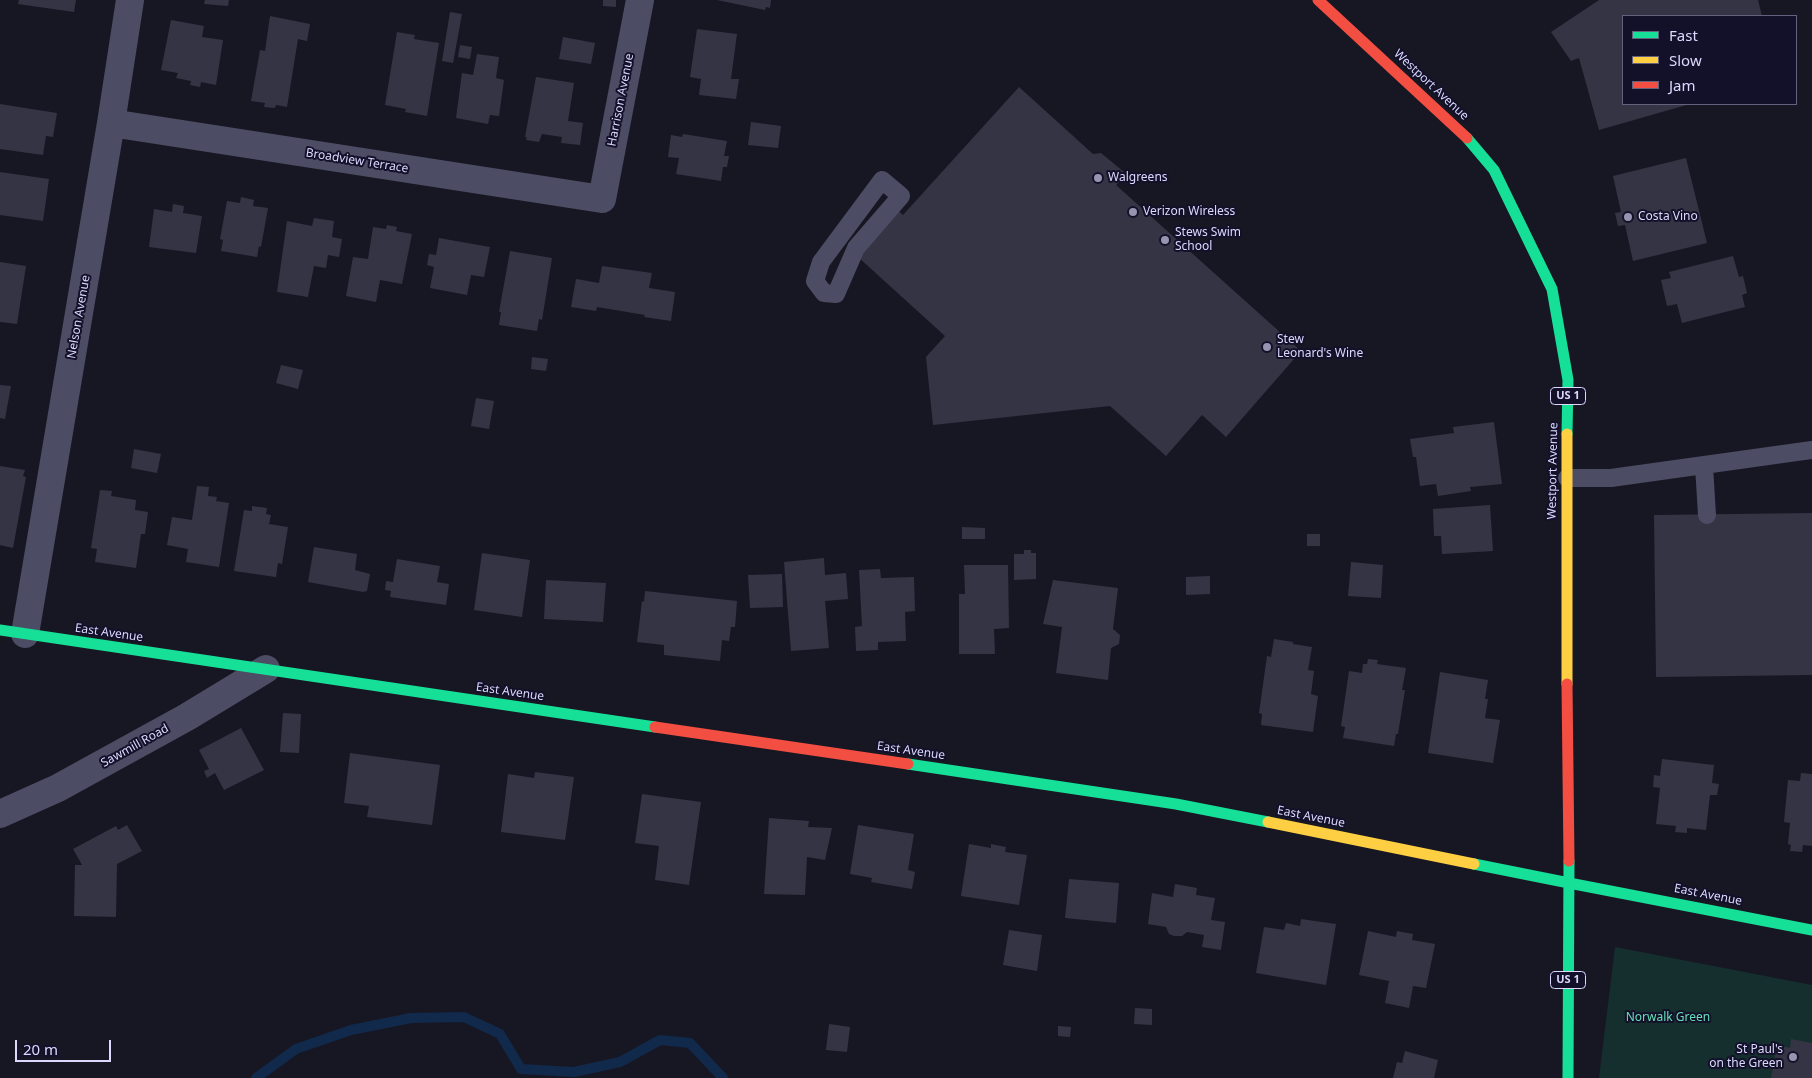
<!DOCTYPE html>
<style>
body{margin:0}
#map{position:relative;width:1812px;height:1078px;overflow:hidden;background:#171723;font-family:"Noto Sans",sans-serif}
canvas{display:block}
.legend{position:absolute;left:1622px;top:15px;width:175px;height:90px;box-sizing:border-box;background:#131129;border:1px solid #63617e;margin:0;padding:6px 9px;list-style:none;font-size:15px;color:#dbd9fe}
.legend li{display:flex;align-items:center;gap:10px;height:25px}
.legend b{width:25px;border:1px solid #63617e}
.scale{position:absolute;left:15px;top:1040px;width:96px;height:22px;box-sizing:border-box;border:2px solid #dbd9fe;border-top:0;padding-left:6px;font-size:15px;line-height:18px;white-space:nowrap;color:#dbd9fe;-webkit-text-stroke:4px #131129;paint-order:stroke}
</style>
<div id="map">
<canvas width="1812" height="1078"></canvas>
<ul class="legend">
<li><b style="height:6px;background:#16e098"></b>Fast</li>
<li><b style="height:6px;background:#ffcf43"></b>Slow</li>
<li><b style="height:6px;background:#f24e42"></b>Jam</li>
</ul>
<div class="scale">20 m</div>
</div>
<script>
const ctx = document.querySelector('canvas').getContext('2d');
ctx.lineJoin = 'round';
function fillPath(path, color) { ctx.fillStyle = color; ctx.fill(path, 'evenodd'); }
const poly = rows => new Path2D(rows.map(r => 'M' + r).join(''));
function trace(path, color, width, dash) { ctx.strokeStyle = color; ctx.lineWidth = width; ctx.lineCap = dash ? 'butt' : 'round'; ctx.setLineDash(dash || []); ctx.stroke(path); }
function drawText(font, color, halo, rows, align = 'center') {
  ctx.font = font + ' "Noto Sans",sans-serif'; ctx.lineWidth = 4; ctx.setLineDash([]); ctx.textBaseline = 'middle'; ctx.strokeStyle = halo; ctx.fillStyle = color; for (const [text, x, y, turn = 0] of rows) {
    ctx.save(); ctx.translate(x, y); ctx.rotate((+turn || 0) * Math.PI / 180); ctx.textAlign = isNaN(turn) ? turn : align; if (halo) ctx.strokeText(text, 0, 0); ctx.fillText(text, 0, 0); ctx.restore();
  }
}
fillPath(poly([
 [1615,947,1812,985,1812,1078,1599,1078]
]), '#142f2e');
trace(poly([
 [256,1078,296,1049,351,1030,411,1018,464,1017,500,1034,521,1069,574,1072,620,1062,660,1040,690,1043,723,1078]
]), '#11294a', 10);
fillPath(poly([
 [19,0,76,0,74,12,18,4],
 [205,0,229,0,228,6,204,4],
 [603,0,616,0,616,7,603,6],
 [717,0,771,0,770,8,766,7,765,10],
 [1599,0,1758,0,1762,16,1623,16,1623,104,1690,104,1599,130,1579,58,1571,61,1551,32],
 [450,12,462,14,453,63,442,61],
 [270,16,310,24,307,41,298,39,287,107,276,105,275,108,264,107,265,103,251,101,260,50,265,51],
 [171,20,204,26,202,37,223,40,216,85,201,82,200,87,190,85,191,81,176,78,178,73,161,70],
 [697,29,737,34,731,79,739,79,736,99,699,95,701,79,690,77],
 [397,32,415,35,414,39,439,43,427,116,405,112,406,109,385,105],
 [563,37,595,43,591,64,559,59],
 [460,45,472,47,470,59,458,57],
 [477,54,499,57,496,78,504,80,499,116,490,115,488,124,456,118,462,73,473,75],
 [536,77,574,83,568,121,583,123,580,145,561,143,562,137,542,134,539,142,526,140,527,137,525,137],
 [1019,87,1093,154,1101,153,1124,172,1123,178,1116,185,1301,351,1226,437,1202,415,1166,456,1110,406,933,425,926,357,945,336,858,257,886,200,903,215],
 [0,104,57,113,53,137,46,136,43,155,0,149],
 [751,122,781,126,778,148,748,145],
 [683,134,727,141,724,156,729,156,727,167,723,167,721,181,676,174,679,158,668,157,671,135,682,137],
 [1686,158,1707,243,1633,261,1625,225,1618,226,1615,213,1621,212,1613,176],
 [0,172,49,179,43,221,0,215],
 [241,197,254,200,253,206,268,208,261,247,259,246,257,257,221,251,223,240,220,239,227,201,240,203],
 [173,204,184,206,183,213,202,216,196,253,149,247,154,209,172,212],
 [314,218,334,221,332,237,342,239,339,257,328,255,326,268,314,266,308,297,277,292,287,221,312,226],
 [387,225,397,227,396,231,412,234,402,284,380,280,376,302,346,296,353,257,368,259,373,227,386,229],
 [439,238,490,247,484,277,471,275,467,295,430,288,434,267,427,265,429,254,436,255],
 [510,251,552,258,542,320,539,319,537,331,499,325,501,312,499,312],
 [1733,256,1739,277,1743,276,1747,293,1742,295,1745,307,1682,323,1677,304,1667,306,1661,280,1671,278,1669,272],
 [0,262,26,266,17,324,0,322],
 [602,266,652,273,649,288,675,292,671,321,644,317,645,315,597,307,596,311,571,307,576,279,599,283],
 [532,357,548,359,546,371,531,369],
 [281,365,303,370,298,389,276,383],
 [0,385,11,386,5,419,0,418],
 [476,398,494,401,489,429,471,426],
 [1494,422,1502,484,1470,487,1471,491,1438,496,1436,484,1420,486,1416,457,1413,457,1410,439,1454,433,1453,427],
 [134,449,161,454,157,473,131,468],
 [0,466,25,470,23,476,26,477,13,548,0,545],
 [197,486,209,487,208,496,217,497,216,501,229,503,219,567,186,562,188,549,167,545,172,517,192,520],
 [100,490,112,491,111,496,136,500,135,510,148,512,145,534,141,534,136,568,95,562,97,549,91,548],
 [1490,505,1493,551,1442,554,1441,536,1434,536,1433,509],
 [252,506,267,508,266,514,271,515,269,524,288,527,282,564,278,563,276,577,234,571,244,510,252,511],
 [1812,513,1812,675,1656,677,1654,515],
 [962,527,985,528,985,539,962,539],
 [1307,534,1320,534,1320,546,1307,546],
 [314,547,357,554,355,570,370,574,367,591,363,592,308,582],
 [1024,550,1031,550,1031,553,1036,553,1036,579,1014,580,1014,554,1024,554],
 [482,553,530,560,522,617,474,610],
 [824,558,825,575,846,573,848,599,825,601,829,648,791,651,784,562],
 [397,559,440,566,437,582,449,584,446,605,390,597,391,591,385,590,386,581,393,582],
 [1351,562,1383,565,1381,598,1348,596],
 [964,565,1008,565,1009,628,994,629,995,654,959,654,959,594,965,594],
 [880,569,881,578,914,577,915,611,905,612,906,641,878,642,878,650,856,651,855,627,862,626,859,570],
 [782,574,783,607,750,608,748,575],
 [1210,576,1210,594,1186,595,1186,577],
 [546,580,606,583,603,622,544,619],
 [1053,580,1118,588,1113,629,1120,635,1119,644,1111,648,1108,680,1056,673,1062,627,1043,624],
 [645,591,737,601,735,627,731,627,729,641,722,640,720,661,664,655,664,645,637,642,642,601,644,602],
 [1274,639,1293,642,1293,644,1312,647,1308,670,1314,671,1311,694,1318,696,1313,732,1261,725,1262,714,1259,713,1267,656,1271,657],
 [1368,659,1378,660,1377,664,1406,668,1402,690,1405,690,1398,734,1396,734,1394,746,1343,738,1345,727,1341,726,1349,671,1362,673,1363,664,1367,664],
 [1440,672,1488,680,1485,699,1488,699,1485,718,1500,720,1493,763,1428,753],
 [283,713,301,714,299,753,280,752],
 [241,728,264,770,224,790,215,773,207,778,204,771,209,769,199,750],
 [350,753,440,765,432,825,367,817,369,806,344,803],
 [1662,759,1714,765,1712,783,1719,784,1717,795,1710,795,1706,830,1687,828,1687,833,1675,832,1676,826,1656,824,1660,788,1653,787,1654,775,1660,776],
 [535,772,574,777,565,840,501,832,508,774,534,778],
 [1801,773,1812,774,1812,846,1803,845,1802,852,1790,851,1791,845,1788,844,1790,823,1784,822,1788,780,1800,781],
 [642,794,701,802,689,885,655,880,659,846,635,843],
 [769,818,809,821,808,827,832,828,825,860,807,857,805,895,764,894],
 [127,825,142,851,117,864,116,917,74,916,75,865,82,865,73,849,116,826,118,830],
 [858,825,914,834,908,870,915,872,912,889,871,882,872,878,850,874],
 [969,844,991,848,991,844,1006,847,1005,852,1027,855,1019,905,961,896],
 [1069,879,1119,883,1116,923,1065,918],
 [1175,884,1197,888,1196,895,1215,898,1211,920,1225,922,1221,950,1202,947,1204,935,1187,932,1182,936,1174,936,1169,934,1166,927,1148,924,1152,893,1173,897],
 [1301,919,1336,924,1326,985,1256,973,1264,927,1284,930,1286,923,1300,926],
 [1009,930,1042,935,1037,971,1003,965],
 [1368,931,1396,937,1397,931,1413,934,1412,940,1435,944,1426,988,1413,986,1409,1008,1385,1003,1389,981,1359,975],
 [1135,1008,1152,1009,1152,1025,1134,1024],
 [829,1024,850,1027,847,1052,826,1050],
 [1058,1026,1071,1027,1070,1037,1058,1036],
 [1791,1039,1812,1043,1812,1078,1771,1078,1777,1045,1790,1048],
 [1405,1051,1438,1060,1434,1078,1393,1078,1397,1062,1402,1063]
]), '#353445');
trace(poly([
 [882,180,901,196,856,248,836,294,824,293,815,281,821,262,882,180],
 [1704,466,1707,515],
 [1567,478,1611,478,1812,450]
]), '#4c4c64', 18);
trace(poly([
 [111,123,602,199,640,0],
 [25,634,111,123,130,0],
 [0,814,58,788,187,717,266,669]
]), '#4c4c64', 28);
trace(poly([
 [1467,138,1494,170,1552,289,1568,380,1567,434],
 [0,630,655,727],
 [908,764,1176,804,1268,822],
 [1474,864,1569,883],
 [1569,883,1812,930],
 [1568,1078,1569,861]
]), '#16e098', 11);
trace(poly([
 [1567,684,1567,434],
 [1268,822,1474,864]
]), '#ffcf43', 11);
trace(poly([
 [1318,0,1467,138],
 [1567,684,1569,861],
 [655,727,908,764]
]), '#f24e42', 11);
for (const [x, y, r, color] of [
 [1098,178,5,"#9695b1"],
 [1133,212,5,"#9695b1"],
 [1628,217,5,"#9695b1"],
 [1165,240,5,"#9695b1"],
 [1267,347,5,"#9695b1"],
 [1793,1057,5,"#9695b1"]
]) { const dot = new Path2D(); dot.arc(x, y, r, 0, 2 * Math.PI); ctx.fillStyle = color; ctx.fill(dot); trace(dot, '#131129', 2); }
for (const [x, y, w] of [
 [1568,396,35],
 [1568,980,35]
]) { const box = new Path2D(); box.roundRect(x - w / 2, y - 8.5, w, 17, 4); ctx.fillStyle = '#131129'; ctx.fill(box); trace(box, '#dbd9fe', 1); }
drawText('bold 11px', '#dbd9fe', null, [
 ["US 1",1568,396],
 ["US 1",1568,980]
]);
drawText('12px', '#dbd9fe', '#131129', [
 ["Westport Avenue",1431,85,43],
 ["Harrison Avenue",621,100,-79],
 ["Broadview Terrace",357,161,9],
 ["Nelson Avenue",79,317,-80],
 ["Westport Avenue",1553,471,-89],
 ["East Avenue",109,633,8],
 ["East Avenue",510,692,8],
 ["Sawmill Road",135,746,-29],
 ["East Avenue",911,751,8],
 ["East Avenue",1311,817,11],
 ["East Avenue",1708,895,11]
]);
drawText('12px', '#dbd9fe', '#131129', [
 ["Walgreens",1108,178],
 ["Verizon Wireless",1143,212],
 ["Costa Vino",1638,217],
 ["Stews Swim",1175,233],
 ["School",1175,247],
 ["Stew",1277,340],
 ["Leonard's Wine",1277,354],
 ["St Paul's",1783,1050,"right"],
 ["on the Green",1783,1064,"right"]
], 'left');
drawText('12px', '#65dfb9', '#131129', [
 ["Norwalk Green",1668,1018]
]);
</script>
